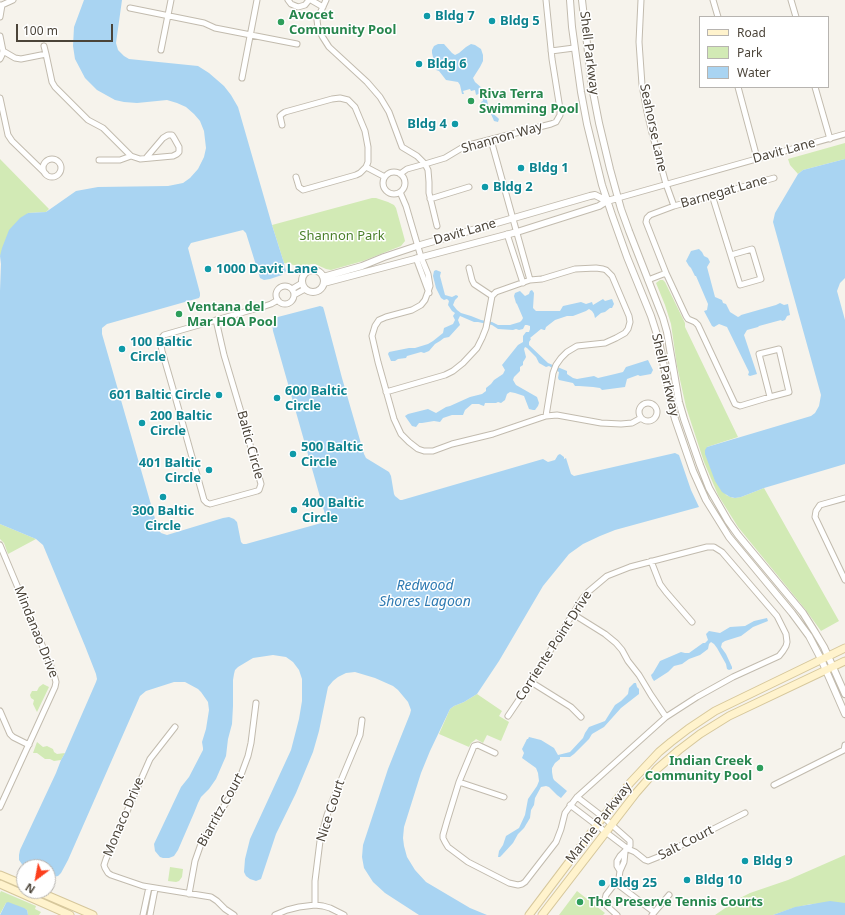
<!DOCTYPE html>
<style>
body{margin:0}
#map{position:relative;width:845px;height:915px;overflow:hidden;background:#f6f3ec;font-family:"Noto Sans",sans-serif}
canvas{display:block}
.legend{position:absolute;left:699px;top:16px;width:130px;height:72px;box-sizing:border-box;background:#fff;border:1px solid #b7b4b0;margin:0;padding:5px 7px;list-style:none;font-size:12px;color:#4b4439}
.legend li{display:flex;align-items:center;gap:8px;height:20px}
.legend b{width:20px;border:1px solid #b7b4b0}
.north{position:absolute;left:16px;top:859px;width:40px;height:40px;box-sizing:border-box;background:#fff;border:1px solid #b7b4b0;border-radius:50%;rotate:212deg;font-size:11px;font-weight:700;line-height:16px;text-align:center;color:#4b4439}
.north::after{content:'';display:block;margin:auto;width:14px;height:18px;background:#fc3f1d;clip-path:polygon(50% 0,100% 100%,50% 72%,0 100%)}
.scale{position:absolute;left:16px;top:24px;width:97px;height:18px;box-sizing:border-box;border:2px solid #4b4439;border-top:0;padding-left:5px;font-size:12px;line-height:14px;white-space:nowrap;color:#4b4439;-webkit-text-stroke:3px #fff;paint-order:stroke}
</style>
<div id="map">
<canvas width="845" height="915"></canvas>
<ul class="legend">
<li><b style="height:5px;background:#fff3cd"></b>Road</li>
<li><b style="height:11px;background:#d2eab5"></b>Park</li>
<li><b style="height:11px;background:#a9d4f2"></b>Water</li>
</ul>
<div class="north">N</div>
<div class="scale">100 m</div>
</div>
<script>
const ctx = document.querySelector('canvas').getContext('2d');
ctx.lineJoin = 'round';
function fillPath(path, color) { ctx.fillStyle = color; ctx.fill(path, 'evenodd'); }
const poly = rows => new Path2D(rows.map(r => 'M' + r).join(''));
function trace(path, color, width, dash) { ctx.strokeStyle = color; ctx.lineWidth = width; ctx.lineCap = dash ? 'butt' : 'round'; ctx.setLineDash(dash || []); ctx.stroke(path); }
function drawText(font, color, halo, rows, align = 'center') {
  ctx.font = font + ' "Noto Sans",sans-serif'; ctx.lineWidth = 3; ctx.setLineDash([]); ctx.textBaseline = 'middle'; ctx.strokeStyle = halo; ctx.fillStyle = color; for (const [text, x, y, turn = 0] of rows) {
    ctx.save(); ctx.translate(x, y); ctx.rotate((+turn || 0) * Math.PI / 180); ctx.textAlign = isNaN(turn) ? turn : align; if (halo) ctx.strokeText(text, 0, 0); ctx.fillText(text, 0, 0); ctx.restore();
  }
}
fillPath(poly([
 [845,143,845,159,803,170,798,174,790,165,788,159],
 [0,159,49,209,46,212,28,213,0,256],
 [372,198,376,198,388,202,394,205,396,208,404,237,405,241,401,246,363,261,331,270,326,269,315,264,311,264,304,267,284,263,272,225],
 [660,280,663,280,665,282,685,323,685,327,738,437,707,447,726,495,733,498,741,497,764,488,839,621,821,631,805,609,738,527,718,495,704,462,686,407,677,366,671,324,665,305,656,283],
 [0,524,36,539,8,554,4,543,0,539],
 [43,684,49,687,37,712,33,704,34,700,31,698,30,695,32,691,37,691,39,687],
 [477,694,502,711,499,716,509,722,501,741,487,735,483,743,476,739,475,740,471,743,469,747,439,734,450,709,454,706,464,702],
 [37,742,43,747,47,746,53,749,54,752,57,754,65,753,61,760,54,761,50,759,45,759,37,753,33,753],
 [845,855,845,903,811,904,793,908,773,915,715,915,740,898,750,893,788,880],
 [170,867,183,869,182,877,179,881,176,882,168,881],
 [1,891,36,906,35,909,41,912,39,915,28,915,27,910,6,903,0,914,0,893],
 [577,891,605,913,603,915,559,915]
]), '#d2eab5');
fillPath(poly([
 [84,0,122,0,116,43,118,50,124,56,129,59,198,66,209,73,224,86,231,95,238,107,272,225,284,263,286,271,282,275,270,279,264,280,260,278,246,233,243,230,191,243,188,248,200,293,200,296,199,298,107,324,102,328,102,334,158,529,161,533,167,535,223,518,229,517,234,519,237,522,241,542,243,544,246,544,325,522,326,518,273,331,272,322,274,318,320,306,323,307,324,310,342,378,364,454,366,458,389,472,391,476,394,494,395,496,400,500,402,500,543,459,548,462,555,460,558,455,560,454,564,457,564,459,566,458,571,474,574,476,675,453,679,455,691,490,699,507,615,530,600,536,583,544,569,554,543,586,499,661,477,694,464,702,454,706,450,709,430,751,421,773,404,827,403,838,404,846,407,857,415,870,426,882,470,908,487,915,419,915,385,893,373,882,364,868,362,857,363,845,388,769,410,714,411,710,408,702,398,690,393,686,375,678,355,672,346,673,338,677,333,681,328,687,319,731,313,752,296,793,276,834,261,879,256,881,250,879,246,876,244,872,245,859,250,839,291,750,299,719,302,701,302,679,299,670,293,662,286,657,273,655,253,658,238,667,235,670,234,674,233,680,233,706,232,724,228,739,226,756,216,779,209,789,201,797,198,803,194,813,178,850,174,856,169,858,163,858,160,857,155,851,154,844,181,787,189,777,203,750,203,748,202,742,206,729,209,710,208,702,201,692,198,689,185,682,174,682,146,691,140,696,68,860,61,873,58,876,48,878,48,867,24,867,19,860,19,855,20,850,56,773,61,760,65,753,96,682,97,679,96,674,85,646,43,545,36,539,0,524,0,291,1,264,0,256,2,248,9,230,20,218,28,213,46,212,76,191,98,187,168,186,183,183,190,178,198,169,204,157,206,148,204,131,200,121,194,114,186,107,177,103,167,100,137,103,124,102,115,100,97,90,85,78,75,59,73,46,74,27],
 [438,44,444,44,452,53,455,55,459,53,466,47,471,44,475,45,481,49,483,55,483,61,480,67,473,78,475,82,483,89,486,95,489,110,498,118,499,119,498,122,494,121,491,114,488,112,484,112,481,102,483,101,481,93,476,95,475,90,471,91,470,89,463,91,464,94,462,94,460,85,458,82,446,80,439,71,436,70,432,53,432,50,434,46],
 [845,159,845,278,840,283,837,291,845,320,845,464,764,488,741,497,735,498,730,497,722,492,715,481,705,454,705,450,707,447,811,416,815,413,819,406,821,395,773,222,775,213,798,174,803,170],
 [699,249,702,252,704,256,708,258,710,262,707,267,715,297,722,300,723,303,726,304,730,312,738,317,740,316,741,315,776,305,780,303,784,305,788,304,790,315,787,316,785,320,782,321,781,320,759,326,758,327,747,330,744,335,757,374,750,376,748,375,749,372,727,327,719,324,714,327,712,326,704,311,707,310,708,304,696,276,695,276,691,268,689,266,686,261,691,251],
 [436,270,441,272,440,276,445,295,452,297,456,295,458,296,458,297,455,300,453,305,457,310,461,313,471,316,481,320,492,322,498,325,510,325,520,322,522,320,523,318,517,304,516,303,514,296,515,293,520,291,525,296,529,294,530,291,532,290,534,293,533,308,536,311,560,311,563,306,581,302,586,304,592,302,593,305,603,299,605,301,612,299,614,304,612,308,610,308,605,312,601,313,595,318,594,314,592,311,589,309,586,311,573,316,567,316,555,320,546,327,545,330,544,330,541,329,530,338,531,339,529,342,529,345,548,363,567,371,567,374,573,378,577,379,594,376,598,378,615,374,623,372,626,367,648,360,653,370,651,374,640,376,638,375,627,379,625,387,602,390,600,388,593,387,579,386,575,386,573,383,559,380,558,378,559,372,557,371,549,366,546,367,539,363,536,357,527,348,525,347,524,349,526,357,525,359,523,362,523,365,520,367,520,371,514,377,513,380,516,385,537,397,539,403,538,406,535,410,533,410,529,409,524,396,515,393,510,392,507,394,505,400,501,403,498,402,496,403,485,403,484,406,481,405,479,404,472,404,465,410,463,415,452,415,443,418,440,422,434,421,422,423,419,423,416,427,412,426,405,416,408,414,428,409,436,413,446,407,450,406,470,397,482,394,486,391,486,388,491,384,494,380,503,374,505,370,502,365,518,345,523,342,523,336,526,332,529,332,530,329,530,326,527,325,525,325,523,329,519,330,516,329,513,330,498,329,492,325,478,322,474,322,460,316,458,320,460,325,459,326,449,337,444,338,440,341,435,344,429,351,424,353,421,352,407,356,406,358,398,359,395,361,391,361,388,354,389,352,409,348,415,348,428,344,433,341,443,333,444,328,453,324,455,320,453,316,455,313,452,311,448,305,449,301,447,299,444,300,441,298,436,288,433,276,434,271],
 [767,618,768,621,753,627,741,636,725,641,722,643,721,647,726,654,732,667,732,669,729,670,727,669,726,664,717,648,714,644,711,642,709,644,708,649,700,655,689,659,682,664,674,666,668,672,654,681,652,678,651,675,653,673,660,661,681,652,685,653,689,653,703,643,705,643,708,640,706,634,709,631,720,633,730,627,745,626,754,621],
 [634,683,636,683,637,687,639,689,639,694,621,708,604,727,592,734,589,739,574,754,570,757,560,757,560,759,555,763,552,768,552,772,553,778,554,780,567,791,561,798,557,795,549,787,546,786,541,787,535,798,534,805,531,810,530,818,524,828,518,834,513,843,502,855,500,857,498,857,499,851,503,845,506,836,519,828,525,815,528,799,537,786,539,781,538,773,536,768,522,758,524,753,522,749,527,739,528,739,529,737,541,740,554,748,558,755,570,752,583,738,585,733,589,727,605,721,615,705,621,701,628,694,629,688],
 [830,901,845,903,845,915,773,915,795,907],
 [8,902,24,908,27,910,28,915,0,915,6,903]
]), '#a9d4f2');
const minor = poly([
 [288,0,291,4,298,7,305,5,309,0],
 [311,0,323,7],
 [326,0,317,20,318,28,322,36,329,47,367,82,380,97,389,112,402,147,417,156,425,164,428,170,429,182,429,193,437,226],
 [641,0,639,42,642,85,647,112,652,133,666,184,674,206],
 [713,0,718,17],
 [791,0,796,17],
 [0,5,2,5,13,0],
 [130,8,204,23,215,28,297,44],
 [0,17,2,5],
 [0,36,3,51,15,58,21,59,46,54,52,82,55,87,88,120,103,128,131,156],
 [44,46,46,54],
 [161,50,171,0],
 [551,51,574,48],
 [0,59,2,55,3,51],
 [242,78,257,0],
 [738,87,757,158],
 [815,87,830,139],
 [0,98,8,135,12,141,46,174],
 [282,125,280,116,282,114,285,112,332,99,340,98,348,100,355,107,365,131,368,147,368,162,366,167,360,173,356,175,303,190,299,187,296,177],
 [491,140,530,280],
 '43 168a9 9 0 1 1 18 0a9 9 0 1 1-18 0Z',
 [99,160,120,160,131,156,140,159,173,156,177,154,179,152,179,147,174,138,172,135,168,135,163,138,146,158],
 [366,167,385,177],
 '383 183a11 11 0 1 1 22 0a11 11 0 1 1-22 0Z',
 [400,174,407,169,425,164,445,158,465,146,551,124,556,122,560,115,560,109,552,59,546,0],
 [400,192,406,206,421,257,428,274,430,286,425,300,421,305,412,310,386,317,379,320,375,326,372,336,378,362,394,419,401,434,409,442,418,449,424,451,433,451,452,444,493,434,546,416,557,415,601,423,621,424,632,423,641,418],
 [712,195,740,285,761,279,752,249,731,255],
 [618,198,845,134],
 [430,199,469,187],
 [507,234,523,283],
 [416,258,429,293],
 [469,268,472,280,474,284,492,296],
 [648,280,666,273],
 '276 295a9 9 0 1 1 18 0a9 9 0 1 1-18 0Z',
 [292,289,302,283],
 [294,295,305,289],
 [216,320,224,355,241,412,261,484,259,490,257,491,210,504,207,503,204,500,173,389,162,351,160,340,164,335,265,306,271,304,278,300],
 [779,349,789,392,770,397,759,354,779,349],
 [386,392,445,375,453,371,463,363,477,348,482,338,486,328,492,296,496,292,530,280,542,279,575,269,596,268,603,269,606,270,612,276,629,316,630,322,628,329,625,333,616,338,605,343,577,346,567,352,561,358,556,365,553,373,546,416],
 [770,397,740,406,735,404,698,325,695,322,688,319,686,316,666,273,646,222,647,218,650,215,674,206,774,178],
 '639 412a9 9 0 1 1 18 0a9 9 0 1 1-18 0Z',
 [845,498,820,505,816,511,815,517,845,580],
 [0,545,53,671,56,682,55,687,34,733,0,807],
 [651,561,660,584,666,592,692,622],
 [573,614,605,634,616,643,622,650,628,661,639,675,651,695,666,717],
 [531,682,571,707,581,717],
 [0,711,10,734,13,737,29,745],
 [175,727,150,759,106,859,104,865,105,868,108,873,111,875,143,886,211,897,217,901,225,909,234,915],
 [495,753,478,745,474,746,459,782,447,821,443,835,443,838,445,842,448,847,468,862,509,883,518,885,522,884,525,882,556,842,561,829,565,813,577,797,666,717,697,697,733,677,779,656,783,651,786,646,787,642,786,634,777,616,722,552,714,547,707,547,630,567,607,576,588,592,582,599,531,682,508,716],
 [459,782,504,797],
 [774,785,844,750,845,745],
 [577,797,603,817,630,841,630,846,620,856,617,861,617,866,620,871],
 [570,805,628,849,635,852,645,860,648,861,658,857,745,813],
 [616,883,654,912],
 [189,894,195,861,202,841,229,798,241,775,248,756,251,743,256,703],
 [315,905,315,881,320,841,327,815,332,802,360,735,362,720],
 [143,915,149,887],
 [150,915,155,889],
 [275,915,287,910,299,907,315,905,323,906,330,908,344,915],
 [617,915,607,906,605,899,606,895,619,878,620,871,624,862,625,852],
 [652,915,669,895]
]);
const tertiary = poly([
 [570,0,572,27,581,92,587,124,602,185,612,215,627,257,651,316,659,341,671,403,675,419,693,471,706,500,729,537,792,613,809,636,821,659,845,714],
 [582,0,592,87,599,123,610,169,621,209,629,231,663,318,667,332,679,402,684,419,700,465,709,488,728,521,738,535,803,613,815,632,824,647,845,694],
 '302 281a11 11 0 1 1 22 0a11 11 0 1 1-22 0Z',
 [323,277,362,266,384,257,417,246,590,196,595,195,607,201],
 [324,283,517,232,599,206,607,201,618,198]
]);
const secondary = poly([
 [0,875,24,885],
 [0,884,70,915],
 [37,891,93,915],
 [529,915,603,817,630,783,659,752,671,742,688,729,715,711,845,648],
 [542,915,636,793,657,769,679,750,700,734,729,716,845,661]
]);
trace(minor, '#c2bbae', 7);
trace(tertiary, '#c2bbae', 8);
trace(secondary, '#d6c79b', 9);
trace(minor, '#fff', 5);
trace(tertiary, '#fff', 6);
trace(secondary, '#fff3cd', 7);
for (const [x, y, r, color] of [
 [427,16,4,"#0f9aa8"],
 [492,21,4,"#0f9aa8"],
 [281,22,4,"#2e9e5b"],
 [419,64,4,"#0f9aa8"],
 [471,101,4,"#2e9e5b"],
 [455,124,4,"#0f9aa8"],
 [521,168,4,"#0f9aa8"],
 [485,187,4,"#0f9aa8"],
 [208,269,4,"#0f9aa8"],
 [179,314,4,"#2e9e5b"],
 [122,349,4,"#0f9aa8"],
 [219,395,4,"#0f9aa8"],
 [277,398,4,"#0f9aa8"],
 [142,423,4,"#0f9aa8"],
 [293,454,4,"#0f9aa8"],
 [209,470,4,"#0f9aa8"],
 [163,497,4,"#0f9aa8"],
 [294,510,4,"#0f9aa8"],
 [760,768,4,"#2e9e5b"],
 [745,861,4,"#0f9aa8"],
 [687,880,4,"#0f9aa8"],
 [602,883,4,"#0f9aa8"],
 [580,902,4,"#2e9e5b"]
]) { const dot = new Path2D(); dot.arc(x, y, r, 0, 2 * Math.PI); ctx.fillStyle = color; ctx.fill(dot); trace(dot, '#fff', 1.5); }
drawText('bold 13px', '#27864d', '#fff', [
 ["Avocet",289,15],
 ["Community Pool",289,30],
 ["Riva Terra",479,94],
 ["Swimming Pool",479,109],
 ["Ventana del",187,307],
 ["Mar HOA Pool",187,322],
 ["Indian Creek",752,761,"right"],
 ["Community Pool",752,776,"right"],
 ["The Preserve Tennis Courts",588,902]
], 'left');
drawText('bold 13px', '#0d838f', '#fff', [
 ["Bldg 7",435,16],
 ["Bldg 5",500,21],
 ["Bldg 6",427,64],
 ["Bldg 4",447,124,"right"],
 ["Bldg 1",529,168],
 ["Bldg 2",493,187],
 ["1000 Davit Lane",216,269],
 ["100 Baltic",130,342],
 ["Circle",130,357],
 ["600 Baltic",285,391],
 ["Circle",285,406],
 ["601 Baltic Circle",211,395,"right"],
 ["200 Baltic",150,416],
 ["Circle",150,431],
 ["500 Baltic",301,447],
 ["Circle",301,462],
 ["401 Baltic",201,463,"right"],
 ["Circle",201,478,"right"],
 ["400 Baltic",302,503],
 ["Circle",302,518],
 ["300 Baltic",163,511,"center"],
 ["Circle",163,526,"center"],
 ["Bldg 9",753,861],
 ["Bldg 10",695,880],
 ["Bldg 25",610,883]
], 'left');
drawText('13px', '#4b4439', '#fff', [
 ["Shell Parkway",589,53,83],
 ["Seahorse Lane",653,128,78],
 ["Shannon Way",502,138,-16],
 ["Davit Lane",784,151,-15],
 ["Barnegat Lane",724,192,-16],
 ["Davit Lane",465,232,-16],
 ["Shell Parkway",665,375,77],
 ["Baltic Circle",250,445,75],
 ["Mindanao Drive",36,632,68],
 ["Corriente Point Drive",554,646,-57],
 ["Biarritz Court",221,810,-61],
 ["Nice Court",331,811,-72],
 ["Monaco Drive",124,817,-67],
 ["Marine Parkway",599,823,-52],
 ["Salt Court",686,843,-27]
]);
drawText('13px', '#4a7f2a', '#fff', [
 ["Shannon Park",342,236]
]);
drawText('italic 14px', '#2e7ab2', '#fff', [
 ["Redwood",425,586],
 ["Shores Lagoon",425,602]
]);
</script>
